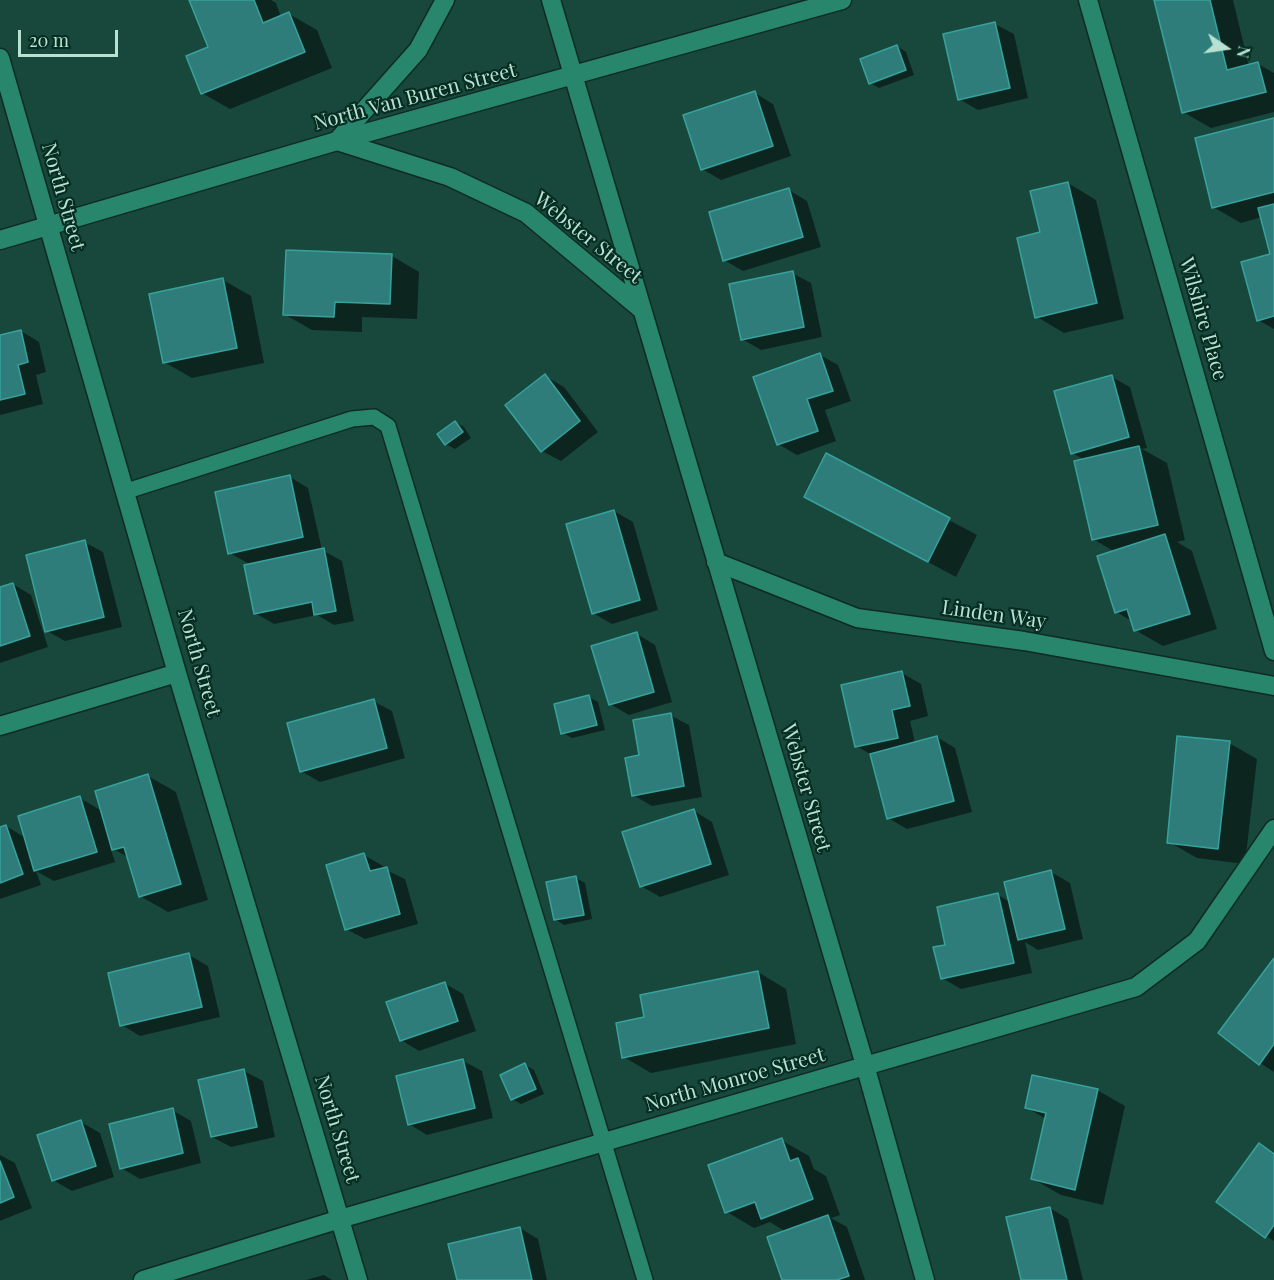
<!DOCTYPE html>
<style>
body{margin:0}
#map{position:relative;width:1274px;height:1280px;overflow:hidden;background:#18483b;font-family:"Playfair Display",serif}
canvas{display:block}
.north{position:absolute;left:1196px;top:18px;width:60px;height:60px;-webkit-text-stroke:4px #052d22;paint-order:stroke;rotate:103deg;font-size:16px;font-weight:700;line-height:24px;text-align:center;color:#b8e1d2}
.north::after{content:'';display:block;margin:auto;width:21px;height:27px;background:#b8e1d2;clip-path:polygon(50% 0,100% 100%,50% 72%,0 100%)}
.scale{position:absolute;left:18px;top:30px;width:100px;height:27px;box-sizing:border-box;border:3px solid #b8e1d2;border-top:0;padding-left:8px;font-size:18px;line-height:21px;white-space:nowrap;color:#b8e1d2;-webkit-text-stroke:4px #052d22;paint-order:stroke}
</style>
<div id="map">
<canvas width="1274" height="1280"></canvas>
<div class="north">N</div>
<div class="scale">20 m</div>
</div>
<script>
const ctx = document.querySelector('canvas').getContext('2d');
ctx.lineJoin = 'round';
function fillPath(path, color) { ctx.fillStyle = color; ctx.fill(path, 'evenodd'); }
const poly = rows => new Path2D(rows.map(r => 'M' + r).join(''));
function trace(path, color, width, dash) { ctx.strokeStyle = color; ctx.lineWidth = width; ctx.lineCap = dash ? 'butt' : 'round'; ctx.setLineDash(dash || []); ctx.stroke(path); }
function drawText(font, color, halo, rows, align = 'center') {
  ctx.font = font + ' "Playfair Display",serif'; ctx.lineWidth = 4.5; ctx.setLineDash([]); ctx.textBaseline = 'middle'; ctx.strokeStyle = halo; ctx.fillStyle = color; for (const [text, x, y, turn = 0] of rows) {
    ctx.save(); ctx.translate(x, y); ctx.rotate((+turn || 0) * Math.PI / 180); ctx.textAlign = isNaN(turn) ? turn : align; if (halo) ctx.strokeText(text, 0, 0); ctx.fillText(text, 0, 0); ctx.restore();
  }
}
fillPath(poly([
 [190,0,271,0,276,3,281,17,289,14,317,30,332,68,230,109,202,93,210,47],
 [1156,0,1233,0,1249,66,1258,64,1274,73,1274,112,1211,128,1183,112],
 [995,24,1014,34,1028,98,978,110,959,99],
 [897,46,906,52,914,75,879,88,870,83],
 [755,93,773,104,791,156,721,180,702,169],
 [1274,120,1274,329,1258,320,1272,255,1262,217,1241,223,1213,207],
 [1068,183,1096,200,1124,319,1064,333,1037,317,1042,233],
 [789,190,807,201,821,247,743,271,724,260],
 [392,256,419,272,417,319,362,317,362,332,312,330,284,314],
 [792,273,811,283,822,337,761,350,742,339],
 [223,280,251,296,264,363,192,378,164,362],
 [21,331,39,342,46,372,36,375,43,404,0,415,0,336],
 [820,355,838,365,851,401,825,410,836,441,797,455,778,444],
 [545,376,564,387,598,432,561,461,542,451],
 [1112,377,1130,387,1147,448,1142,449,1167,463,1185,540,1177,542,1192,551,1217,629,1163,646,1135,630,1132,621,1116,612,1115,552,1093,539,1085,460,1072,453],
 [455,422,464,427,471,438,455,449,446,444,439,434],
 [827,455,977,535,956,577,806,497],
 [290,477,308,488,322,550,342,561,354,621,334,625,317,615,274,624,255,613,251,565,230,553],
 [614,511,633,522,658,610,612,624,593,613],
 [84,542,103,552,122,627,65,641,47,631],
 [13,584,31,595,48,647,0,663,0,588],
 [637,634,655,645,672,702,629,715,610,704],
 [902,673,921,684,928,716,910,721,915,743,937,737,955,748,972,812,907,829,888,818,872,755,856,746],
 [589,697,598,702,605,730,572,738,563,733],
 [373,701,392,711,405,758,320,782,301,771],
 [670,715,689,725,702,797,652,806,633,795,641,757],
 [1229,743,1257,759,1245,864,1197,858,1169,842],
 [148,776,176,792,208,900,168,912,140,896,129,858,110,847,115,862,54,881,36,871,41,885,0,899,0,828,6,826,26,838,80,798,102,811],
 [694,811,712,822,729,875,660,897,641,886],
 [364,855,383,866,384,869,405,879,418,924,365,939,346,929],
 [1051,872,1070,883,1083,939,1038,950,1025,942,1032,973,961,989,942,978,947,946,998,895,1010,902],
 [576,878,585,883,592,919,564,925,555,919],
 [189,955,208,966,220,1017,140,1036,122,1025],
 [1274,961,1274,1072,1260,1063],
 [758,972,786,989,796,1044,651,1073,624,1057,646,1018],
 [444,983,463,994,476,1031,419,1051,401,1040],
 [463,1061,482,1071,493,1118,427,1135,409,1124],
 [525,1065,534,1070,544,1094,521,1104,512,1099],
 [244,1071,263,1081,275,1137,231,1147,212,1137],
 [1097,1090,1125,1106,1103,1205,1061,1195,1033,1179,1046,1119,1027,1108],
 [172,1110,191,1121,201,1163,140,1179,121,1168],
 [81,1122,100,1133,114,1177,72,1191,53,1180],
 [781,1140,809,1156,814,1169,826,1176,840,1215,831,1218,847,1227,865,1280,784,1280,786,1232,770,1222,754,1228,727,1212],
 [1259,1145,1274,1153,1274,1241,1266,1236],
 [0,1155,15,1163,32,1208,0,1221],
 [1050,1208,1068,1219,1083,1280,1023,1280],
 [520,1228,538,1239,547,1280,458,1280],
 [324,1275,332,1280,306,1280]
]), '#0007');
const building = poly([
 [189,0,254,0,263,23,289,12,305,52,201,94,186,56,208,47,189,0],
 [1154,0,1210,0,1227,70,1258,62,1266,92,1182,113,1154,0],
 [995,22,1010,88,958,100,943,34,995,22],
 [897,45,906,70,869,84,860,59,897,45],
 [755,91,773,146,701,170,683,115,755,91],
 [1274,118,1274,192,1212,208,1195,138,1274,118],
 [1068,182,1097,303,1035,318,1017,238,1040,232,1030,191,1068,182],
 [789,188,803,237,723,261,709,212,789,188],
 [1274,204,1274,316,1257,321,1241,262,1270,254,1258,208,1274,204],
 [286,250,392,254,390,304,335,302,334,317,283,315,286,250],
 [793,271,804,327,741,340,729,284,793,271],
 [223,278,237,348,163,363,149,294,223,278],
 [21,330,28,362,18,365,25,394,0,400,0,335,21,330],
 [820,353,833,391,807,399,818,431,777,445,753,377,820,353],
 [545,374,580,421,541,452,505,405,545,374],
 [1112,375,1129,437,1071,454,1054,391,1112,375],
 [455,421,463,432,445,445,437,434,455,421],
 [1139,446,1158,525,1092,540,1074,461,1139,446],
 [826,453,950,518,928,562,804,497,826,453],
 [290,475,303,537,228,554,215,492,290,475],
 [614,510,640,600,592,614,566,524,614,510],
 [1165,534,1190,614,1134,631,1127,609,1115,613,1097,556,1165,534],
 [85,540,104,617,45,632,26,555,85,540],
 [324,548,336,611,314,615,312,602,254,614,244,565,324,548],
 [13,583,30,636,0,646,0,587,13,583],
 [637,632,654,692,609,705,591,646,637,632],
 [902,671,910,706,892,710,898,738,855,747,841,685,902,671],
 [589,695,597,725,561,734,554,704,589,695],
 [374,699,387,748,300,772,287,723,374,699],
 [671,713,684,786,632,796,625,758,639,755,633,720,671,713],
 [937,736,954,801,887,819,870,754,937,736],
 [1177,736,1230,741,1218,849,1167,843,1177,736],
 [148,774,181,884,139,897,124,847,112,850,95,791,148,774],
 [80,796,97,852,34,871,18,816,80,796],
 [694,809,711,864,640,887,622,832,694,809],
 [6,825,23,874,0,883,0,827,6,825],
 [364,853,370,871,387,867,400,914,345,930,326,865,364,853],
 [1051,870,1065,929,1018,940,1004,882,1051,870],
 [576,876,584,915,554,920,546,882,576,876],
 [998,893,1014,963,941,979,933,947,945,945,937,907,998,893],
 [189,953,202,1007,120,1026,108,973,189,953],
 [1274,958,1274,1044,1259,1065,1218,1033,1274,958],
 [758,971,769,1028,622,1058,616,1023,644,1017,640,995,758,971],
 [445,982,458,1021,400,1041,386,1002,445,982],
 [463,1059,475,1108,408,1125,396,1076,463,1059],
 [525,1063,536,1089,511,1100,500,1075,525,1063],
 [244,1069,257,1127,211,1137,198,1080,244,1069],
 [1032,1075,1098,1089,1075,1190,1031,1179,1046,1113,1025,1108,1032,1075],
 [173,1108,183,1153,120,1169,109,1124,173,1108],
 [81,1120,96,1166,52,1181,37,1135,81,1120],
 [782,1138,790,1161,798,1158,813,1199,761,1219,755,1202,725,1213,708,1165,782,1138],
 [1259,1143,1274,1154,1274,1225,1265,1238,1216,1202,1259,1143],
 [0,1161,14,1197,0,1203,0,1161],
 [1050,1207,1067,1280,1021,1280,1006,1217,1050,1207],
 [828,1215,849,1276,837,1280,782,1280,767,1237,828,1215],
 [520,1227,532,1280,457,1280,448,1244,520,1227]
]);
fillPath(building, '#2e7d7a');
trace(building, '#37a29d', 1.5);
const lane = poly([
 [127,491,352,419,374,417,388,426,645,1280]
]);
const street = poly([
 [445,0,418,50,337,141,450,177,526,213,641,309],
 [551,0,865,1065,925,1280],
 [1088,0,1274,651],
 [0,58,177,673,358,1280],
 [716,562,857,618,1024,641,1274,686],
 [0,726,177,673],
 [143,1280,340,1219,1136,987,1197,941,1274,829]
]);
const secondary = poly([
 [0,240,337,141,842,0]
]);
trace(lane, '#0f2b23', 18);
trace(street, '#0f2b23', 21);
trace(secondary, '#0f2b23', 21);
trace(lane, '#28866d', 15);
trace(street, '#28866d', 18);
trace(secondary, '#28866d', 18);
drawText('20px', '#b8e1d2', '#052d22', [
 ["North Van Buren Street",415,97,-15],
 ["North Street",63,197,74],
 ["Webster Street",588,238,39],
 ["Wilshire Place",1203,319,74],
 ["Linden Way",994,615,8],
 ["North Street",199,663,74],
 ["Webster Street",806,788,74],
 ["North Monroe Street",735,1080,-16],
 ["North Street",337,1129,73]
]);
</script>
